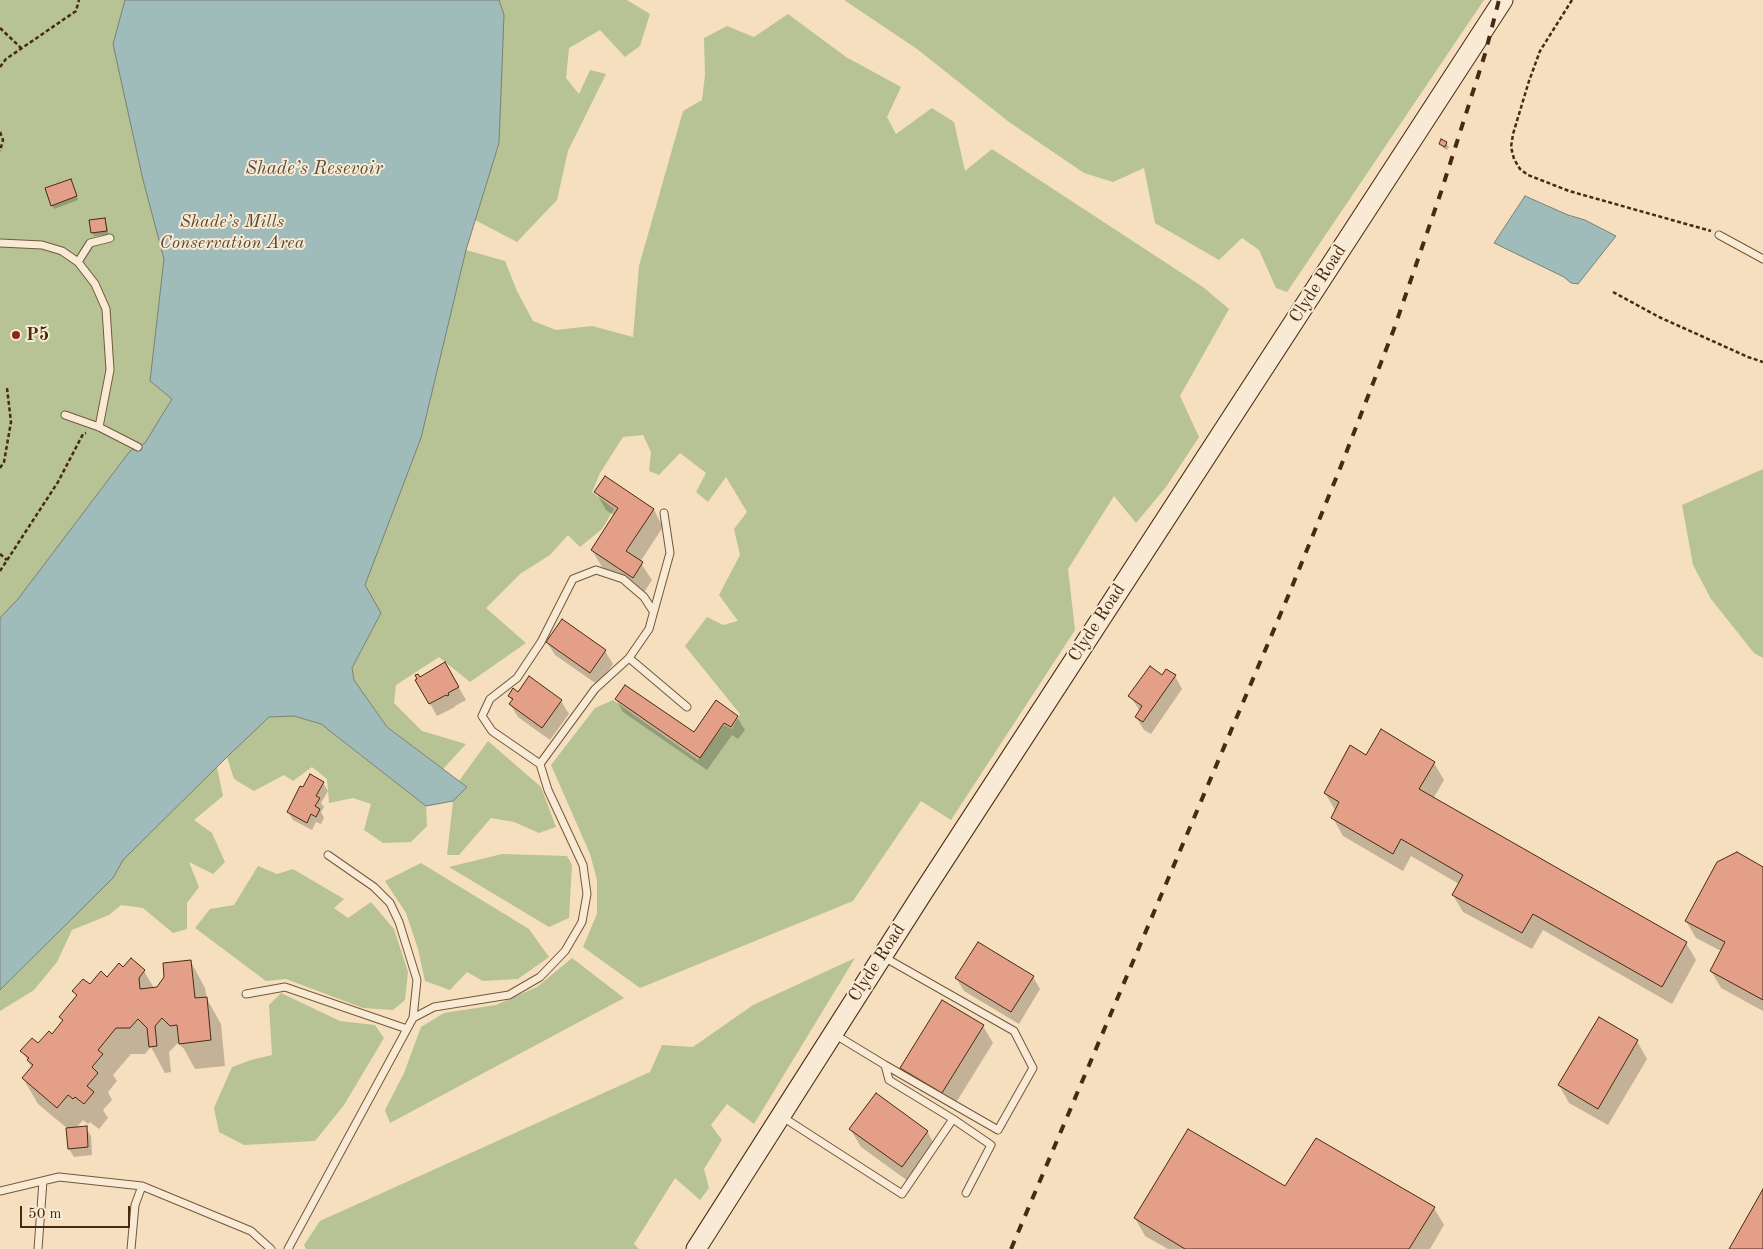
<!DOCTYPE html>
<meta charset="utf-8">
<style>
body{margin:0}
#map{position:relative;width:1763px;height:1249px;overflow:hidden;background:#f5dfbe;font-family:"Old Standard TT",serif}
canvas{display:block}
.scale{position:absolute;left:20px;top:1206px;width:110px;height:22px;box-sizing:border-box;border:2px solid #472b11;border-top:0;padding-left:6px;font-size:15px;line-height:18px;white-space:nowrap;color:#472b11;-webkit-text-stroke:4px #f8ead5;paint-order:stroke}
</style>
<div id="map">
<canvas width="1763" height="1249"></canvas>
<div class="scale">50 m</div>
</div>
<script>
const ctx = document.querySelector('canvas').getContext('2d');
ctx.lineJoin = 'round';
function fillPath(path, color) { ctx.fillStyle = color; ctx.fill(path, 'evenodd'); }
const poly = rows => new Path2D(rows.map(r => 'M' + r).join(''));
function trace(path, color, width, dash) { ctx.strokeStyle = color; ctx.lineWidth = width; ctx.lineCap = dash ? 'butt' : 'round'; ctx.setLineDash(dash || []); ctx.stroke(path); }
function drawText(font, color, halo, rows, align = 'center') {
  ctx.font = font + ' "Old Standard TT",serif'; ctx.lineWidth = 4; ctx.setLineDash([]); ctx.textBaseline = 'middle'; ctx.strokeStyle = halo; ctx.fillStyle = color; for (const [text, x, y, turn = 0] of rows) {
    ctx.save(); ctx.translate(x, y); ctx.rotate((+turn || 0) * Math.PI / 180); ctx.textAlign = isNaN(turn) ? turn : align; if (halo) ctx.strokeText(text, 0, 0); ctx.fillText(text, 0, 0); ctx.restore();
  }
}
fillPath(poly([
 [0,0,627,0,650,14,640,46,625,57,600,30,569,48,566,78,579,94,590,70,606,74,568,151,557,200,517,242,475,220,466,250,505,261,517,291,533,321,556,330,592,326,633,337,639,266,683,111,702,100,705,75,704,38,727,26,754,37,788,14,846,57,901,87,887,117,896,134,932,108,954,122,965,171,992,149,1203,287,1229,309,1180,396,1199,437,1166,487,1136,523,1114,496,1068,569,1075,630,951,820,921,801,853,901,640,988,583,947,597,914,597,880,590,854,551,765,595,708,613,700,698,760,724,725,732,729,740,714,685,646,707,617,723,625,738,621,719,595,740,555,734,529,747,512,726,477,708,502,696,492,706,473,680,453,659,475,649,471,651,452,643,435,623,437,600,473,592,492,614,509,602,529,580,547,568,535,550,555,520,574,486,608,526,643,470,682,439,657,396,685,394,703,422,731,466,744,443,769,387,727,353,680,352,668,381,613,270,717,294,716,321,724,426,806,427,826,411,842,383,843,364,830,371,804,353,798,329,803,327,779,312,767,293,781,284,775,254,791,234,779,227,757,217,767,223,796,194,820,212,833,225,862,213,874,189,862,199,887,187,903,187,929,173,933,143,908,121,905,109,915,72,930,57,962,34,990,0,1011],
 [844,0,1484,0,1287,292,1276,288,1259,250,1242,238,1219,260,1155,223,1144,168,1113,182,1084,173,1009,122,917,49],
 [1763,469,1763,658,1754,653,1711,599,1693,565,1682,505],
 [488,741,541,787,556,827,539,833,514,822,491,818,459,855,447,855,453,801,467,787,459,781],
 [502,854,567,856,572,865,569,918,549,927,449,867],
 [421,863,529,929,549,957,518,979,483,981,467,972,450,990,425,981,418,949,406,913,385,881],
 [258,866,277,874,293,869,344,899,334,908,348,918,371,902,394,929,408,972,405,1000,393,1010,363,1008,286,979,266,981,195,928,210,909,234,905],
 [572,958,624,998,390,1123,385,1110,404,1073,421,1027,444,1013,496,1005,537,987],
 [855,958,754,1124,727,1104,711,1125,722,1140,704,1169,709,1188,700,1200,675,1178,634,1244,639,1249,306,1249,304,1245,320,1221,650,1072,662,1045,693,1047,753,1005],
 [281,993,340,1021,375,1025,384,1038,344,1105,315,1141,244,1145,219,1132,214,1108,232,1067,251,1060,272,1055,269,1005]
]), '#b7c395');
const water = poly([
 [125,0,499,0,504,15,499,143,466,250,421,438,365,585,381,613,352,668,354,680,387,727,467,787,453,801,426,806,321,724,294,716,269,717,227,757,123,860,113,878,0,990,0,618,18,599,130,451,145,443,172,399,150,381,164,259,143,180,113,44,125,0],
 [1525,196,1568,215,1585,220,1616,236,1578,284,1571,283,1564,277,1494,243,1525,196]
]);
fillPath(water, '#9fbbba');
trace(water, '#7c8176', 1);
fillPath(poly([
 [1446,143,1449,147,1447,150,1443,148,1440,144],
 [73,184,78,200,54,209,52,205],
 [105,219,109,235,94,236,92,233],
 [596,492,654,510,663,527,640,562,652,580,643,594,602,567,592,550,615,516,606,510],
 [547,642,605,651,613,664,598,685,555,655],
 [445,664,466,700,455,706,455,708,455,707,437,716,417,680],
 [1175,676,1182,689,1151,734,1144,730,1136,717,1140,711,1130,696],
 [529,678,561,701,569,714,550,740,518,717,510,704,512,701,509,696,518,693],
 [616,700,694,734,716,702,737,717,745,730,738,739,732,735,707,770,623,712],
 [1367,757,1434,763,1444,780,1433,799,1686,943,1696,960,1672,1004,1543,930,1532,949,1463,912,1453,895,1459,884,1411,856,1403,871,1343,836,1333,818,1335,810,1325,793],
 [323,783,328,791,321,803,324,807,321,812,324,818,321,824,316,822,312,830,293,820,288,812],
 [1763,869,1763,1011,1721,988,1711,971,1721,951,1696,938,1686,921],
 [191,962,205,988,207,999,221,1024,225,1066,195,1069,184,1049,178,1043,169,1052,171,1072,165,1073,151,1047,145,1054,131,1054,113,1075,117,1081,108,1092,112,1100,103,1110,108,1118,99,1129,90,1122,88,1124,83,1120,76,1128,86,1128,91,1136,92,1155,74,1157,69,1149,68,1129,38,1104,23,1078,32,1068,22,1051,38,1045,52,1035,64,1022,61,1017,77,997,74,991,107,979,123,969,144,971,154,988,158,988],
 [1033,977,1040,989,1019,1024,964,991,956,978],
 [983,1026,993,1043,952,1109,911,1085,901,1068],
 [1637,1041,1647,1059,1608,1125,1569,1103,1559,1085],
 [851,1130,927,1131,937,1149,912,1184,861,1147],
 [1285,1188,1434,1208,1444,1225,1430,1249,1168,1249,1145,1236,1135,1218]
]), '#0003');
const building = poly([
 [1441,139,1447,142,1445,147,1439,144,1441,139],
 [71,179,77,196,51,206,45,188,71,179],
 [105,218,107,231,91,233,89,220,105,218],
 [605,476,654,509,626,551,643,562,633,578,591,550,618,508,594,492,605,476],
 [562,619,606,650,590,673,546,642,562,619],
 [445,662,459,687,448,693,449,695,447,696,446,695,429,704,415,680,417,679,415,675,418,674,420,677,445,662],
 [1150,666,1162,675,1166,669,1176,675,1143,722,1135,717,1142,706,1128,696,1150,666],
 [529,676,562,700,542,728,509,704,513,699,508,696,513,688,518,692,529,676],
 [625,685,694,732,716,700,738,716,731,727,724,723,700,758,615,699,625,685],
 [1381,729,1435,762,1419,789,1687,942,1662,987,1533,914,1522,933,1452,895,1463,875,1401,839,1393,854,1331,818,1339,802,1324,793,1350,745,1366,755,1381,729],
 [310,774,324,782,316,796,320,798,315,806,320,809,316,817,311,814,307,823,287,812,300,786,303,787,310,774],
 [1737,852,1763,867,1763,1000,1710,971,1725,942,1685,921,1717,862,1737,852],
 [978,942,1034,976,1011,1012,955,978,978,942],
 [131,958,145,970,139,978,140,989,157,987,164,977,163,963,191,960,195,998,207,997,211,1040,179,1044,177,1025,170,1026,162,1018,155,1026,157,1046,149,1047,147,1028,138,1019,130,1028,116,1028,98,1050,103,1054,92,1067,98,1073,87,1086,94,1092,84,1104,75,1097,73,1099,68,1095,57,1108,22,1078,33,1065,27,1060,29,1058,20,1051,32,1038,38,1043,49,1031,52,1034,63,1020,59,1017,77,995,72,991,83,979,90,984,101,971,107,977,119,963,123,967,131,958],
 [942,1000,984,1025,942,1093,900,1068,942,1000],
 [1599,1017,1638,1040,1598,1109,1558,1085,1599,1017],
 [876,1093,928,1131,902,1167,849,1129,876,1093],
 [87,1126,88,1147,68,1149,66,1128,87,1126],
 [1188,1129,1285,1186,1316,1138,1435,1207,1409,1249,1185,1249,1134,1218,1188,1129],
 [1763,1189,1763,1249,1729,1249,1763,1189]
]);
fillPath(building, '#e39f88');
trace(building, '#472b11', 1);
const lane = poly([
 [1719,235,1763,259],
 [0,243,42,245,62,251,78,262,95,284,106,309,110,370,99,427],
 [78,262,90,243,110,238],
 [65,415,99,427,138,447],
 [629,658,687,707],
 [540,764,595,689,629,658,649,629,670,553,664,513],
 [328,855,374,887,390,903,399,922,417,980,413,1018],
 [246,994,285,987,407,1029],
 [834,1034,885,1065,998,1130,1033,1068,1014,1031,882,956],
 [781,1116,902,1194,953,1119,889,1080,885,1065],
 [953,1119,991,1145,966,1193],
 [0,1191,59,1177,142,1186,251,1231,271,1249],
 [38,1249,43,1181],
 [131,1249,135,1205,142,1186],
 [288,1249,413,1018,434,1007,509,995,540,977,565,951,582,922,587,894,583,865,548,790,540,764,492,731,482,716,490,699,517,678,541,642,573,579,596,570,623,579,644,597,653,611]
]);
const secondary = poly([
 [696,1249,922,894,1503,0]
]);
trace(lane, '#72583c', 9);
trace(secondary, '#472b11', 21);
trace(poly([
 [1572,0,1540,51,1529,81,1513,134,1511,147,1514,159,1520,169,1528,175,1569,191,1711,231],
 [0,28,21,48],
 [0,67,6,59,76,11,79,0],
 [0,132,3,140,0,151],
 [1613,292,1659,317,1748,357,1763,362],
 [0,468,4,462,11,422,7,388],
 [0,554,7,560],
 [0,571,58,482,83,434,86,433]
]), '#472b11', 2.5, [4, 2.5]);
trace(lane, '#f8ead5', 7);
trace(secondary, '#f8ead5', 19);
trace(poly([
 [1011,1249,1289,594,1341,466,1394,329,1441,192,1485,54,1499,0]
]), '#472b11', 4, [9, 9]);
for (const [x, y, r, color] of [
 [16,335,5,"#8f2418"]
]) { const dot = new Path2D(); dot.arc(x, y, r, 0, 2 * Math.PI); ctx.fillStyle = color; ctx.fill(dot); trace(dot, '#f8ead5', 2); }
drawText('italic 18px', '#5d492b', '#f8ead5', [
 ["Shade’s Mills",232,222],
 ["Conservation Area",232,243]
]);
drawText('18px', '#472b11', '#f8ead5', [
 ["Clyde Road",1318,284,-57],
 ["Clyde Road",1097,623,-57],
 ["Clyde Road",877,963,-57]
]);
drawText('bold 18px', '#472b11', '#f8ead5', [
 ["P5",26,335]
], 'left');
drawText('italic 19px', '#5d4f3b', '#f8ead5', [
 ["Shade’s Resevoir",314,169]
]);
</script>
